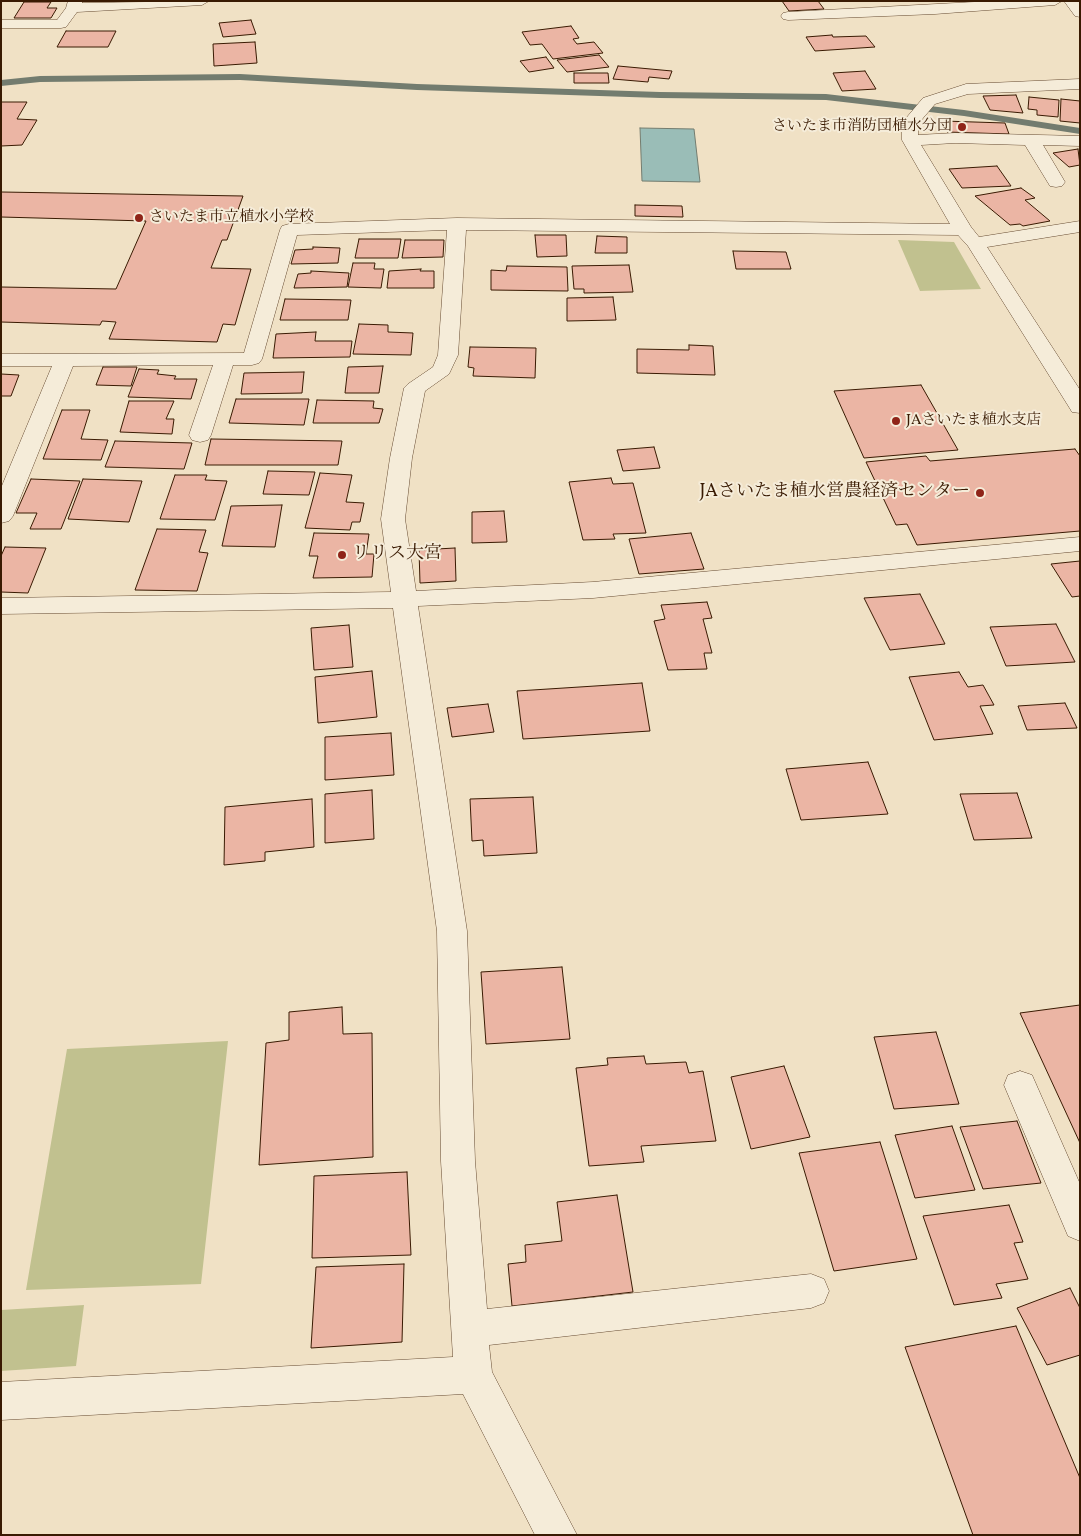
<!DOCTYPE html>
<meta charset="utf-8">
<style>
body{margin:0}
#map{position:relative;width:1081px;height:1536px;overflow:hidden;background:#f0e1c5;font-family:Vollkorn,serif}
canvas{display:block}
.frame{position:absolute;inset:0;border:2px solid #391a02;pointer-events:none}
</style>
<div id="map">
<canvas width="1081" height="1536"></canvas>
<div class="frame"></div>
</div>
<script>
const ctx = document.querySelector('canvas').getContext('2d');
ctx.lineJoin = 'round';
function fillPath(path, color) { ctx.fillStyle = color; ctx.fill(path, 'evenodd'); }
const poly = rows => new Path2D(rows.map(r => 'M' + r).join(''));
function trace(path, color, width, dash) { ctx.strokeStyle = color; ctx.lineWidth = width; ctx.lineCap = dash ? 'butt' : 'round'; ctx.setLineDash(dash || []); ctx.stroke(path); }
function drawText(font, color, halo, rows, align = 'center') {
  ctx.font = font + ' Vollkorn,"Noto Serif JP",serif'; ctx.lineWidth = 4; ctx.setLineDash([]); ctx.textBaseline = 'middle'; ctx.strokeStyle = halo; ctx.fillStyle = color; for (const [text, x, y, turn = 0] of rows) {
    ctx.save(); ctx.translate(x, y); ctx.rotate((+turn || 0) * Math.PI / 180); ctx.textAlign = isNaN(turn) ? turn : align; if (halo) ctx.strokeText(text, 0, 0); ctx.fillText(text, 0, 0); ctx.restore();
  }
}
fillPath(poly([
 [898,240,954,242,981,289,920,291],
 [228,1041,201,1284,26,1290,67,1049],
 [84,1305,76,1366,1,1371,1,1310]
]), '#c1c18f');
const water = poly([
 [640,128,694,129,700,182,642,181,640,128]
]);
fillPath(water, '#9abdb7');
trace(water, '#737c6f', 1);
fillPath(poly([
 [240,74,417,84,660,92,826,94,964,110,1080,128,1080,134,964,116,826,100,660,98,417,90,240,80,40,82,1,86,1,80,40,76,240,74]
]), '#737c6f');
const building = poly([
 [782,1,818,1,824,9,789,11,782,1],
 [24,2,51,2,47,8,57,8,51,18,14,18,24,2],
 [251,20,256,34,223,37,219,23,251,20],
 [571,26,579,38,573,39,577,44,594,42,603,53,553,59,542,44,530,45,522,32,571,26],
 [66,31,116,31,108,47,57,47,66,31],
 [832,35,833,37,866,36,875,47,815,51,806,37,832,35],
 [255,42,257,63,214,66,213,44,255,42],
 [599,55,609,67,567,72,557,60,599,55],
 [546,57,554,68,529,72,520,61,546,57],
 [618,66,672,71,669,79,649,77,648,82,613,79,618,66],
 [865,71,876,89,842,91,833,73,865,71],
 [574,73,608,73,609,83,574,83,574,73],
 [1016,95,1023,113,990,110,983,96,1016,95],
 [1029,97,1059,100,1058,117,1037,115,1037,110,1028,109,1029,97],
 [1061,99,1080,101,1080,123,1060,121,1061,99],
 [1,102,27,102,17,119,37,120,22,145,1,146,1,102],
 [943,121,1005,123,1009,134,947,132,943,121],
 [1078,149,1080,165,1069,167,1053,153,1078,149],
 [997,166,1011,186,962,188,949,169,997,166],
 [1021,188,1035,198,1025,200,1050,221,1023,226,1020,224,1010,225,975,196,1021,188],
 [1,192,243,196,227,240,222,240,211,268,251,269,235,325,223,324,217,342,109,339,116,322,102,321,100,325,1,322,1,287,116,289,146,221,1,217,1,192],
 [635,205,682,206,683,217,635,216,635,205],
 [535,235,566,235,567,256,537,257,535,235],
 [597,236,627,237,627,253,595,253,597,236],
 [359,239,401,239,398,258,355,258,359,239],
 [405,240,444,240,443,257,402,258,405,240],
 [313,247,340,248,338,263,291,264,295,250,313,249,313,247],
 [733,251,786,252,791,269,736,269,733,251],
 [353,263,375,263,374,269,384,269,381,288,348,287,353,263],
 [629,265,633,292,584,293,584,289,574,289,572,266,629,265],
 [507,266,567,267,568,291,491,290,491,270,506,271,507,266],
 [421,269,420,271,434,271,434,288,387,288,389,271,421,269],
 [311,271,349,273,347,287,294,288,298,274,311,273,311,271],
 [613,297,616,320,567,321,567,298,613,297],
 [285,299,351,300,348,320,280,320,285,299],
 [359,324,388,325,388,332,413,333,411,355,353,354,359,324],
 [316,332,315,341,352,341,350,357,273,358,276,334,316,332],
 [689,345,713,346,715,375,637,373,637,349,689,350,689,345],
 [470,347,536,348,535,378,473,376,474,368,468,367,470,347],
 [383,366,379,393,345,393,348,367,383,366],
 [103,367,137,367,131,386,96,385,103,367],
 [139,369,159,370,157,374,176,376,174,379,197,379,191,399,128,397,139,369],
 [304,372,302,393,241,394,244,373,304,372],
 [1,374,19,375,11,396,1,396,1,374],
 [921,385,958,450,864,458,834,391,921,385],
 [236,399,309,399,304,425,229,423,236,399],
 [317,400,374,401,373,408,383,409,379,423,313,423,317,400],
 [129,401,174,401,166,419,174,419,172,434,120,432,129,401],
 [62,410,90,410,81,439,108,440,101,460,43,459,62,410],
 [211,439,342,441,338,465,205,465,211,439],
 [115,441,192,443,184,469,105,467,115,441],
 [654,447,660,468,623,471,617,450,654,447],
 [1075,449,1080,456,1080,531,917,545,907,524,896,525,866,462,926,456,930,461,1075,449],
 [268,471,315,472,309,495,263,494,268,471],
 [320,473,352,475,346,502,364,503,360,522,352,522,350,530,305,528,320,473],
 [175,475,207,475,205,480,227,481,215,520,160,519,175,475],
 [611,478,613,484,633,483,646,533,613,534,615,539,583,540,569,482,611,478],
 [31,479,80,481,61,529,30,529,37,513,16,513,31,479],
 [83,479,142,481,129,522,68,519,83,479],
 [282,505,275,547,222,546,231,506,282,505],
 [504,511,507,542,472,543,472,512,504,511],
 [157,529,206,530,199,552,208,553,197,591,135,590,157,529],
 [314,533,369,534,366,554,374,554,372,577,313,578,318,556,309,556,314,533],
 [691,533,704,569,639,574,629,539,691,533],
 [5,547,46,548,28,593,1,592,1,556,5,547],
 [455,548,456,581,420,583,419,550,455,548],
 [1080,561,1080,596,1072,597,1051,564,1080,561],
 [920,594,945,644,890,650,864,598,920,594],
 [707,602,712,618,703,619,712,653,704,653,707,669,668,670,654,621,665,619,661,605,707,602],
 [1056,624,1075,662,1006,666,990,627,1056,624],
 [349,625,353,667,314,670,311,628,349,625],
 [372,671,377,717,318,723,315,677,372,671],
 [959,672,968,687,983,685,994,705,980,706,993,734,934,740,909,677,959,672],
 [642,683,650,731,523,739,517,691,642,683],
 [1065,703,1077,728,1027,730,1018,706,1065,703],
 [488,704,494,732,452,737,447,708,488,704],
 [391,733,394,775,325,780,325,737,391,733],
 [868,762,888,814,801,820,786,769,868,762],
 [372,790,374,839,325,843,325,794,372,790],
 [1017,793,1032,838,974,840,960,794,1017,793],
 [533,797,537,853,484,856,483,840,472,841,470,799,533,797],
 [312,799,314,847,265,852,265,861,224,865,225,807,312,799],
 [562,967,570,1039,486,1044,481,972,562,967],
 [1080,1005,1080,1143,1020,1013,1080,1005],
 [342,1007,343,1034,372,1033,373,1157,259,1165,266,1043,289,1040,289,1012,342,1007],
 [936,1032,959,1104,894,1109,874,1037,936,1032],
 [644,1056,646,1064,686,1062,689,1073,703,1071,716,1141,641,1146,644,1162,589,1166,576,1068,608,1065,607,1058,644,1056],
 [784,1066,810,1137,751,1149,731,1077,784,1066],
 [1017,1121,1041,1183,983,1189,960,1127,1017,1121],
 [952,1126,975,1190,915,1198,895,1135,952,1126],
 [880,1142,917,1259,834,1271,799,1153,880,1142],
 [407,1172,411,1255,312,1258,314,1176,407,1172],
 [617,1195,633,1292,512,1306,508,1264,526,1262,525,1245,562,1241,557,1202,617,1195],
 [1009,1205,1023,1242,1014,1243,1028,1279,996,1284,1002,1298,954,1305,923,1216,1009,1205],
 [404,1264,402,1342,311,1348,316,1267,404,1264],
 [1070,1288,1080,1308,1080,1355,1047,1365,1017,1308,1070,1288],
 [1016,1326,1080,1478,1080,1535,973,1535,905,1347,1016,1326]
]);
fillPath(building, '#ebb5a4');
trace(building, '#391a02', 1);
const minor = poly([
 [68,1,82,1,82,3,209,1,202,5,77,12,66,27,61,28,1,28,1,20,57,20,66,8,68,1],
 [993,1,1062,1,1055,5,935,14,788,20,783,19,781,16,783,13,788,12,993,1],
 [1064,1,1079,1,1080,17,1075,16,1064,1],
 [1080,79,1080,89,968,94,935,104,918,124,918,135,955,133,1080,136,1080,146,1043,145,1065,182,1062,186,1056,187,1050,186,1025,145,955,143,921,145,971,227,979,237,1080,221,1080,232,987,247,1080,390,1080,413,1072,412,1069,407,968,246,958,235,466,230,458,355,449,374,425,391,412,458,405,519,416,591,593,582,1080,537,1080,551,593,598,418,606,467,931,475,1161,487,1309,811,1274,824,1279,829,1291,824,1303,811,1308,489,1345,492,1372,577,1535,535,1535,463,1394,1,1420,1,1382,453,1357,441,1161,437,931,393,608,1,614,1,598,391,592,381,519,390,458,404,388,408,384,433,367,438,355,447,230,297,235,262,359,259,363,252,365,233,365,211,435,208,440,200,442,192,440,189,435,213,365,73,366,13,516,9,521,1,523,1,488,52,366,1,366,1,354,244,353,280,230,282,226,289,224,457,218,950,224,902,140,902,123,923,98,966,84,1080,79],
 [1020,1071,1032,1075,1080,1184,1080,1241,1068,1236,1004,1085,1008,1075,1020,1071]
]);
trace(minor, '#674c33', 1);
fillPath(minor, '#f5ecd9');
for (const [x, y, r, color] of [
 [962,127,5,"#8f2418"],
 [139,218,5,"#8f2418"],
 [896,421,5,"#8f2418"],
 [980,493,5,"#8f2418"],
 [342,555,5,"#8f2418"]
]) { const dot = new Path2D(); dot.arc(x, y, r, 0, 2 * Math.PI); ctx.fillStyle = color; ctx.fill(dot); trace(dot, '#f5ecd9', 2); }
drawText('15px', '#391a02', '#f5ecd9', [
 ["さいたま市消防団植水分団",952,127,"right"],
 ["さいたま市立植水小学校",149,218],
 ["JAさいたま植水支店",906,421]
], 'left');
drawText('18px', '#391a02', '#f5ecd9', [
 ["JAさいたま植水営農経済センター",970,493],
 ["リリス大宮",352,555,"left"]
], 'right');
</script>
